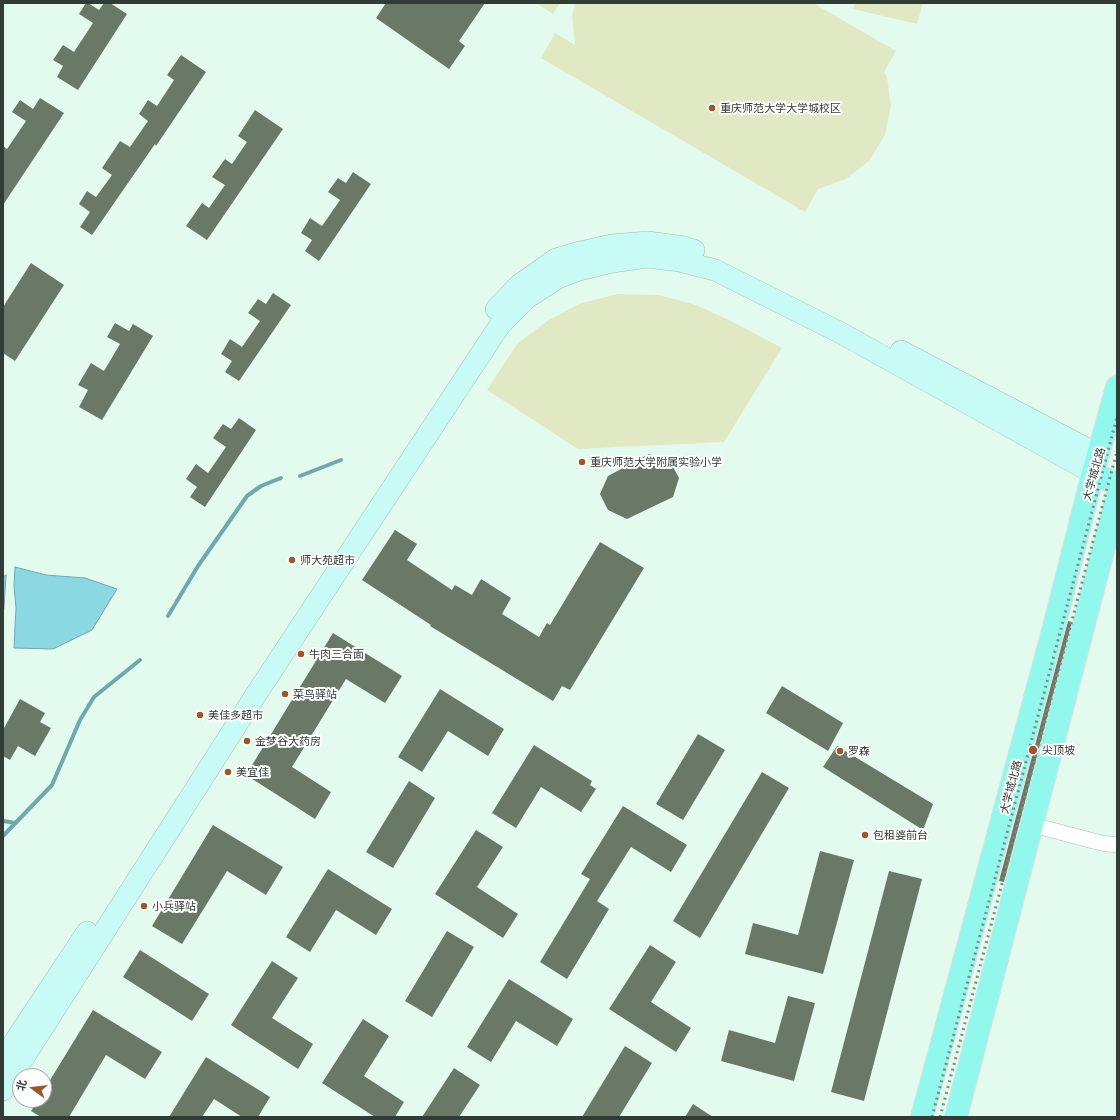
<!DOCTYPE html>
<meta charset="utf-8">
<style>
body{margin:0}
#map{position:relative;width:1120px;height:1120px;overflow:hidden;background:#e3fbee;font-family:Ubuntu,"Noto Sans SC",sans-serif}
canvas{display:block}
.frame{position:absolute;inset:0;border:4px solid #323c37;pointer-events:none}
.north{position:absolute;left:12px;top:1068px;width:40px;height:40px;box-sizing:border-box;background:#fff;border:1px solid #adb1af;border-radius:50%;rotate:285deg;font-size:11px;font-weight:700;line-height:16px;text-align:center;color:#323c37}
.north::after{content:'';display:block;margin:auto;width:14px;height:18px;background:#9d572d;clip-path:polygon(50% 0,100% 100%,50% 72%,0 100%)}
</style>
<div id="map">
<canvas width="1120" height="1120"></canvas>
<div class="frame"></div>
<div class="north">北</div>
</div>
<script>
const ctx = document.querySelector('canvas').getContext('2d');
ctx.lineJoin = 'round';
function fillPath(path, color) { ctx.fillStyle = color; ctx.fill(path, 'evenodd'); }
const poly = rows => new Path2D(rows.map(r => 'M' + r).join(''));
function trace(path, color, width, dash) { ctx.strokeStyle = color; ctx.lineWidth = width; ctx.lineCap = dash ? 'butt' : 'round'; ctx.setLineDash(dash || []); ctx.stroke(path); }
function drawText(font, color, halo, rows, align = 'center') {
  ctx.font = font + ' Ubuntu,"Noto Sans SC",sans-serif'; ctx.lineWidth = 4; ctx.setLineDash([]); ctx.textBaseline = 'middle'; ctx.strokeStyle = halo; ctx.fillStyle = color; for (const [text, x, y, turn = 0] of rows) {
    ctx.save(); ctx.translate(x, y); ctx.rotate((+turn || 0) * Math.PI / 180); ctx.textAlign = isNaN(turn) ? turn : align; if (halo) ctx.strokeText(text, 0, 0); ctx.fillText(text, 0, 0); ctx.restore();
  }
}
fillPath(poly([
 [536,3,560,3,553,14],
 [575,3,813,3,896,51,884,72,887,77,891,106,885,135,869,161,846,179,818,189,805,212,541,58,555,33,575,45,572,16],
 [855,3,923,3,917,24,853,9],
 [617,294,659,295,696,305,731,321,782,348,724,442,578,449,487,390,517,344,547,321,579,304]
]), '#e1e9c4');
const water = poly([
 [15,567,46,575,85,578,117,589,92,630,53,649,14,648,16,608,14,586,15,567],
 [6,575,4,608,3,612,3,577,6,575]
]);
fillPath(water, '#8bd7e2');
trace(water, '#70a8af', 1);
trace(poly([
 [300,476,341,460],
 [168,616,198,566,247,496,261,486,281,478],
 [3,821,16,823],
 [3,836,52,785,80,720,94,697,140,660]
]), '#70a8af', 4);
fillPath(poly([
 [86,3,88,3,99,10,104,3,110,3,127,14,78,90,57,77,63,66,53,60,63,45,74,52,93,23,79,14],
 [386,3,485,3,459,41,465,46,449,69,376,18],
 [181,55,206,72,156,146,155,144,92,235,80,227,90,212,79,204,87,191,96,197,112,175,102,168,120,141,130,147,148,121,139,114,148,100,157,106,174,80,167,75],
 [40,98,64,113,3,205,3,146,7,149,26,121,12,112,20,100,33,109],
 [255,110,283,129,207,240,186,226,202,203,209,208,225,185,212,177,225,159,232,164,247,142,238,136],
 [353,172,371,184,319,261,305,251,312,240,301,233,310,218,322,226,340,200,328,192,338,178,346,183],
 [31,263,64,285,15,361,3,353,3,307],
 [273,293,291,305,239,381,225,372,232,361,221,354,230,339,242,347,260,321,248,313,258,299,266,304],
 [115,323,129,331,133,324,153,336,102,420,79,407,88,390,78,385,91,363,104,371,120,344,107,337],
 [239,418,256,430,205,507,190,497,197,487,186,479,196,464,208,473,226,447,213,438,223,424,231,429],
 [649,454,669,459,679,478,673,497,627,519,608,510,600,494,608,476],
 [395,530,417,544,407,560,452,590,455,585,472,595,481,579,511,598,502,614,539,637,547,623,550,625,600,542,644,568,570,690,562,686,553,701,430,626,431,625,362,580],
 [1068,621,1072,622,1004,882,999,881],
 [333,633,402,676,385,703,346,679,292,767,331,792,315,819,246,775],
 [782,686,843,723,828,751,766,713],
 [440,689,504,729,488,756,448,731,422,772,398,757],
 [20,699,45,713,40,722,51,728,35,756,18,746,10,760,3,756,3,730],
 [698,734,725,750,683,820,656,804],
 [534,745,592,781,590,785,596,789,581,812,541,787,516,828,492,813],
 [837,746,933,804,923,830,823,767],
 [762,772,789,788,700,938,673,921],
 [409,781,435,798,393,868,366,852],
 [623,806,687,845,671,872,631,847,597,901,609,909,567,979,540,962,590,879,581,874],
 [213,825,283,867,266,895,227,871,182,944,152,926],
 [476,830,503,847,477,887,518,914,503,938,435,894],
 [820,851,854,860,823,974,745,954,753,923,798,935],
 [328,869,392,909,376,935,336,910,310,952,286,937],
 [889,871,922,879,864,1101,831,1092],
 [447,931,474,947,432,1017,405,1001],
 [650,945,676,962,651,1002,691,1028,676,1052,609,1009],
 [140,950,209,994,192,1021,123,977],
 [272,961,298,978,272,1018,313,1044,298,1069,231,1025],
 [509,979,573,1019,557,1046,516,1021,491,1062,467,1047],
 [788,996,815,1003,794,1081,721,1061,729,1030,775,1043],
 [93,1010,162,1052,145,1079,106,1055,69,1117,41,1117,31,1111,38,1100,44,1100,44,1090],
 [363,1019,389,1036,364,1076,404,1102,395,1117,375,1117,322,1083],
 [625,1046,652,1063,619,1117,582,1117],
 [206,1057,270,1097,258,1117,242,1117,214,1099,202,1117,169,1117],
 [454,1068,480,1085,459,1117,422,1117],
 [693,1104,713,1117,685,1117]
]), '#6a7867');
const street = poly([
 [1033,825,1101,843,1117,845]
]);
const secondary = poly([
 [496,309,519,285,556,259,576,253,612,245,648,242,684,247,694,250],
 [901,351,1099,455],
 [3,1059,87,932],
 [3,1090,255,696,500,325,527,298,558,278,579,270,612,262,647,257,680,261,715,270,841,333,1093,473]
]);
const primary = poly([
 [1093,473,1117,484],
 [922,1117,1054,627,1093,473,1117,387],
 [956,1117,1117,497]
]);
trace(street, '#a6beb1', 16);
trace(secondary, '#a6beb1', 22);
trace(primary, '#dee0df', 24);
trace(street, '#fff', 15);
trace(secondary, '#c9fbf6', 21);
trace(primary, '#92f7ec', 22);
trace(poly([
 [932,1117,1117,417],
 [940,1117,1117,451]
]), '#7d8d84', 3, [2, 4]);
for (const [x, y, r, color] of [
 [712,108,4,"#9d572d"],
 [582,462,4,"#9d572d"],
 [292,560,4,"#9d572d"],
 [301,654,4,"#9d572d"],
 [285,694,4,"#9d572d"],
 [200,715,4,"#9d572d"],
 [247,741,4,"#9d572d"],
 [1033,750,5,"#9d572d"],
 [840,751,4,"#9d572d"],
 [228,772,4,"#9d572d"],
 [865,835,4,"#9d572d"],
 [144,906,4,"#9d572d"]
]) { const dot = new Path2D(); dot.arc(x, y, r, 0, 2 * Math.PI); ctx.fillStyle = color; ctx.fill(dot); trace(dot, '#fff', 1.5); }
drawText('11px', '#323c37', '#fff', [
 ["重庆师范大学大学城校区",720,108],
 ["重庆师范大学附属实验小学",590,462],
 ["师大苑超市",300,560],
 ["牛肉三合面",309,654],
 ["菜鸟驿站",293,694],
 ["美佳多超市",208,715],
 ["金梦谷大药房",255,741],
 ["尖顶坡",1042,750],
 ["罗森",848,751],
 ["美宜佳",236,772],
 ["包租婆前台",873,835],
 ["小兵驿站",152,906]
], 'left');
drawText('11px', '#323c37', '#fff', [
 ["大学城北路",1094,474,-74],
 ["大学城北路",1011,787,-75]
]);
</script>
